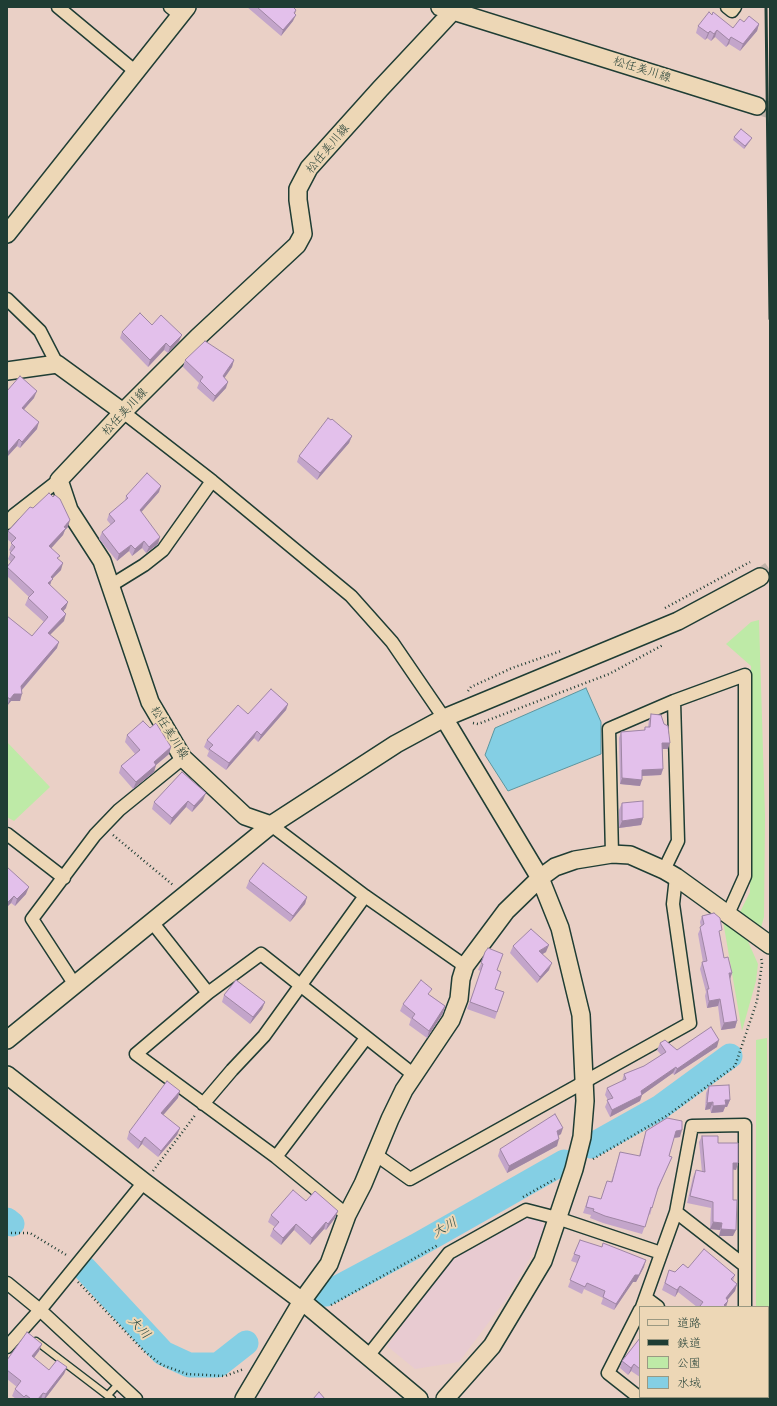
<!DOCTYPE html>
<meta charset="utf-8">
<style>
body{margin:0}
#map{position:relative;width:777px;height:1406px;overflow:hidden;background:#ead0c6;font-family:Pangolin,"Klee One",sans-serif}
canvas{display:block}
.frame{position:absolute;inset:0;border:8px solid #1f3d34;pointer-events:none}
.legend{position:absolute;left:639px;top:1306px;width:130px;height:92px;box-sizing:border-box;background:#edd7b6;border:1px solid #9b9982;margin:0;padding:5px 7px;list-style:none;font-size:12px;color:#1f3d34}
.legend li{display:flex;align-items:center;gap:8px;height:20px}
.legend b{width:20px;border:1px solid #9b9982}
</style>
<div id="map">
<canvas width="777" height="1406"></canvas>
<div class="frame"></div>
<ul class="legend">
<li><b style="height:5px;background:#edd7b6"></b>道路</li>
<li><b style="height:5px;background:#1f3d34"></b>鉄道</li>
<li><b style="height:11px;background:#beeaa7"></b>公園</li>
<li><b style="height:11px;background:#84cfe4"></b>水域</li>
</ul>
</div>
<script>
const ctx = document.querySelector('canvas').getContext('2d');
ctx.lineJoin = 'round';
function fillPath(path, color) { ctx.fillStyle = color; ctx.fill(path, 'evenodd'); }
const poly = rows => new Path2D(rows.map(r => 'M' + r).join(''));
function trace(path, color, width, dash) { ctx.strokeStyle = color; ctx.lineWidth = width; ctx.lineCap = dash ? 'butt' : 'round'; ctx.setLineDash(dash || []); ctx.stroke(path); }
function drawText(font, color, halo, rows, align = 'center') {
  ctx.font = font + ' Pangolin,"Klee One",sans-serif'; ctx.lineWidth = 4; ctx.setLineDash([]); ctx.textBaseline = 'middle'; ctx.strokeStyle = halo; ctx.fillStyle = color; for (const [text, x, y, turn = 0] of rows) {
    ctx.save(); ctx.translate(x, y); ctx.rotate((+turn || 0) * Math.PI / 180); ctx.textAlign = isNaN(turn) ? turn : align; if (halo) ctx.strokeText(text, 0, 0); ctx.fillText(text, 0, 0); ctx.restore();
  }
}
fillPath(poly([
 [529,1217,541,1219,546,1231,507,1298,459,1362,415,1369,387,1346,450,1261]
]), '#e8cbd1');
fillPath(poly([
 [759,620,765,816,764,917,760,931,739,914,750,892,751,666,726,644,751,622],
 [7,742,50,787,14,821,7,817],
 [723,921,746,937,758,964,756,981,742,1031],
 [767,1038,770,1399,756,1399,756,1397,768,1397,768,1307,756,1307,756,1040]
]), '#beeaa7');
const water = poly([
 [586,688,601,722,601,754,508,791,485,755,495,728,586,688]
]);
fillPath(water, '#84cfe4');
trace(water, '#5c959e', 1);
trace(poly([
 [591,1146,659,1108,730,1056],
 [7,1220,12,1224],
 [85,1269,163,1353,189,1365,218,1365,246,1343],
 [326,1294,416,1246,564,1162]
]), '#84cfe4', 25);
trace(poly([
 [757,106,770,110],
 [760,577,770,570]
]), '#c1b3a9', 17, [17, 8]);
const lane = poly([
 [36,1341,112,1399],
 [108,1395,119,1383]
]);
const street = poly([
 [58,7,136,72],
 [170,7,180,15],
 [727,7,732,11,735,7],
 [7,299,40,331,57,364],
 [123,412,212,481,351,596,392,642,444,718],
 [7,523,14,515,59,480],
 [110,586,144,565,163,550,212,481],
 [271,825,365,896,465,966],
 [7,834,64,878],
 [612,854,609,729,674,701,745,675,745,876,728,914],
 [664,870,678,841,674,701],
 [152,922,208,993],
 [75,985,32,919,95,835,119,810,183,758],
 [203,1104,232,1070,264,1036,365,896],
 [375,1154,410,1179,690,1023,673,904,676,877],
 [276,1157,366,1038],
 [676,1212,744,1265],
 [347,1215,276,1157,136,1054,208,993,261,954,414,1075],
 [7,1283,40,1310,136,1399],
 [646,1298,658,1307],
 [642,1307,676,1212,692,1126,745,1125,745,1307],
 [640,1310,608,1373,641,1399],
 [7,1347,40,1310,144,1182],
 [368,1356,449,1253,526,1210,557,1218,661,1253],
 [748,1397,748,1399]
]);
const secondary = poly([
 [440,7,757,106],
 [7,234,187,7],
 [7,371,57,364,123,412],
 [444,718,540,878,560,928,581,1015,585,1101,582,1137,574,1169,543,1261,492,1346,445,1399],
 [271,825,245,816,183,758,150,702,102,561,69,510,59,480,123,412,198,337,297,245,303,234,298,200,298,189,309,168,380,89,452,12],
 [7,1040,271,825,396,744,444,718,678,621,760,577],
 [7,1075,144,1182,302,1301,419,1399],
 [244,1399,302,1301,329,1264,347,1215,363,1184,390,1119,404,1090,451,1020,459,999,461,979,465,966,506,911,540,878,555,867,575,860,612,854,630,855,664,870,676,877,770,945]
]);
trace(lane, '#1f3d34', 9);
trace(street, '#1f3d34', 15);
trace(secondary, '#1f3d34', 20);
trace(poly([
 [665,608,750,562],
 [468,691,471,687,512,668,561,651],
 [473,723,478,724,609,674,663,645],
 [113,835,173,885],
 [593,1159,668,1115,735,1066,757,1001,762,963,761,957],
 [153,1171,196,1114],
 [523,1197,555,1179],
 [7,1233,30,1233,68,1256],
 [78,1282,145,1352,162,1365,187,1374,225,1376,244,1369],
 [331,1305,438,1245]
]), '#1f3d34', 2.5, [1, 3]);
trace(lane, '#edd7b6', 6);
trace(street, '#edd7b6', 12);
trace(secondary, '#edd7b6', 17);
trace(poly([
 [766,7,770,319]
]), '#1f3d34', 3);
fillPath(poly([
 [247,7,294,7,293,21,281,36],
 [712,15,733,28,744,22,759,24,757,31,740,51,729,44,726,47,715,37,711,41,707,38,705,40,696,33,698,26],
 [734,137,750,141,744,149,733,140],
 [152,325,179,341,168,353,164,350,148,367,120,338,122,332],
 [185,360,234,360,232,367,224,378,226,388,213,402,197,388,199,383,183,367],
 [7,391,34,398,24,409,37,429,20,448,17,446,7,457],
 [331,420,352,436,349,443,317,480,297,462,299,456],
 [159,492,141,512,158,544,146,553,142,548,132,556,129,551,117,561,99,539,102,532,111,525,107,520,109,514,125,501,126,496],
 [68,527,65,530,63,535,51,548,58,559,61,570,52,579,50,585,66,608,63,611,64,621,50,634,57,648,22,690,20,701,11,701,7,706,7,616,32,636,44,622,25,605,28,598,29,597,7,576,7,566,11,562,8,559,11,552,9,550,12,543,7,539,7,533,8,531],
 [288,704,286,710,258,742,254,738,226,770,207,756,209,751,204,747,207,740,248,714],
 [651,714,668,749,663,749,663,769,661,775,642,776,640,786,620,784,619,738,621,732,644,730,645,727,648,727,649,720],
 [150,728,171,747,169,754,156,765,154,772,133,789,119,773,121,766,135,754,125,742,127,735],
 [203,800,192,812,186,807,170,825,152,809,154,802],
 [622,803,643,818,641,825,619,828,619,810],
 [7,867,26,894,15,906,11,903,7,907],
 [249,881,307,897,305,904,290,922,246,888],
 [702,916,720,935,724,958,732,973,730,979,737,1021,735,1028,721,1030,718,1006,707,1008,705,996,706,992,700,969,702,962,703,962,698,934,701,927,700,922],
 [513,946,546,952,542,954,549,970,537,983,510,953],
 [481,963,497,970,495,989,504,992,495,1019,467,1009,481,971,478,970],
 [224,995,265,1002,262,1009,250,1024,222,1002],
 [430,995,445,1006,443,1013,427,1038,409,1025,411,1019,400,1011,403,1004],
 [660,1043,677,1050,717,1047,674,1075,673,1073,642,1095,640,1101,610,1117,605,1107,608,1100,605,1095,607,1088,622,1081,624,1074,644,1066,661,1055,657,1050],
 [709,1086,730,1100,727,1107,725,1107,723,1112,711,1113,710,1109,705,1110,706,1093],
 [178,1098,163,1115,180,1128,177,1135,158,1157,142,1144,138,1149,127,1139,129,1132],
 [646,1131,680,1137,674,1138,669,1156,672,1157,657,1192,652,1208,650,1215,649,1214,642,1234,603,1223,590,1218,591,1215,583,1213,589,1196,601,1199,611,1182,620,1152,639,1156,644,1138],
 [561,1134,558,1136,557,1146,507,1173,498,1156,500,1149],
 [702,1136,718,1143,738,1163,736,1170,733,1169,733,1236,719,1236,720,1230,710,1229,711,1208,687,1203,693,1177,696,1170,702,1172,699,1142],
 [306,1201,338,1211,335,1218,326,1230,324,1229,310,1245,294,1230,281,1245,270,1236,273,1229,275,1227,268,1222,271,1215],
 [580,1240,644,1267,636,1282,633,1282,614,1310,601,1304,603,1298,584,1289,582,1294,568,1287,577,1263,571,1261],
 [688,1268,735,1275,733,1281,737,1284,735,1291,727,1300,726,1307,697,1307,678,1292,675,1297,662,1290,669,1270,675,1272],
 [640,1338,640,1377,631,1371,628,1375,620,1368,622,1361],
 [42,1344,39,1351,34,1358,49,1370,67,1367,64,1374,45,1399,16,1399,12,1396,15,1389,17,1387,7,1379,7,1360]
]), '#c3a5ca');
fillPath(poly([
 [296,10,294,17,296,15,293,21,281,36,283,30],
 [759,24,757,31,740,51,743,44],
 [717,30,715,37,711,41,714,34],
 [710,31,707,38,705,40,708,33],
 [731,37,729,44,726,47,729,40],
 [752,138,750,141,744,149,745,146],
 [182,335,179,341,168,353,170,347],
 [166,343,164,350,148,367,150,360],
 [234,360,232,367,221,383,223,376],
 [228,382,226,388,213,402,215,396],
 [37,391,34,398,20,414,22,408],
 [39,422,37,429,20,448,22,442],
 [352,436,349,443,317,480,320,473],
 [19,439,17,446,7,457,7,453],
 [161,486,159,492,137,517,140,510],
 [70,520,68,527,65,530,63,535,47,553,49,546,64,527],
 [160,537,158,544,146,553,149,547],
 [144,541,142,548,132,556,135,549],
 [131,545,129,551,117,561,119,554],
 [63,563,61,570,52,579,50,585,46,590,51,577],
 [68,602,66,608,59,616,61,609],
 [66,614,64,621,46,639,48,633],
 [59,642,57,648,19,693,21,686],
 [14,694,22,694,20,701,11,701,7,706,10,699],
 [288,704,286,710,258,742,261,735],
 [257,731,254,738,226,770,229,763],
 [662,743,670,743,668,749,660,749],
 [171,747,169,754,156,765,154,772,133,789,136,782,154,762],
 [663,769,661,775,640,776,642,770],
 [622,778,642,780,640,786,620,784],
 [206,793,203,800,192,812,194,806],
 [188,801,186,807,170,825,172,818],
 [643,818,641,825,619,828,622,821],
 [29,887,26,894,15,906,17,899],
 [14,896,11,903,7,907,7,903],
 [307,897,305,904,290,922,293,916],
 [549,945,546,952,536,958,539,951],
 [552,963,549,970,537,983,540,977],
 [729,973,732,973,730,979],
 [720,999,718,1006,707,1008,709,1001],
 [265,1002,262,1009,250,1024,253,1017],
 [445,1006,443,1013,427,1038,429,1031],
 [737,1021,735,1028,721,1030,724,1023],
 [719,1040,717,1047,674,1075,677,1069],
 [676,1067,673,1073,642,1095,640,1101,610,1117,612,1110,641,1091],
 [180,1091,178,1098,159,1120,161,1113],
 [725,1100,730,1100,727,1107,725,1107,723,1112,711,1113,713,1106],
 [713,1102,710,1109,705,1110,707,1103],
 [180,1128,177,1135,158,1157,161,1151],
 [563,1128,561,1134,555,1138,557,1131],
 [682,1130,680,1137,673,1138,676,1131],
 [145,1137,142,1144,138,1149,141,1142],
 [559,1139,557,1146,507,1173,509,1166],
 [733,1163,738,1163,736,1170,730,1169],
 [338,1211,335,1218,326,1230,328,1224],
 [326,1222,324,1229,310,1245,312,1238],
 [713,1222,722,1223,720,1230,710,1229],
 [296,1224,294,1230,281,1245,283,1238],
 [721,1229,736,1230,733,1236,719,1236],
 [646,1260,644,1267,636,1282,633,1282,614,1310,616,1304,635,1275],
 [737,1284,735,1291,723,1305,726,1298],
 [680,1286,678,1292,675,1297,677,1290],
 [728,1301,726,1307,724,1305],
 [42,1344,39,1351,30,1363,32,1356],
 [634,1364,631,1371,628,1375,631,1368],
 [67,1367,64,1374,45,1399,44,1399,46,1394],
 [43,1393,41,1399,38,1399],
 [728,1397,732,1397,730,1399,727,1399]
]), '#9f86a4');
const building = poly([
 [257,7,293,7,296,10,294,13,296,15,283,30,257,7],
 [709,12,712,15,713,12,733,28,740,19,744,22,749,16,759,24,743,44,731,37,729,40,717,30,714,34,710,31,708,33,698,26,709,12],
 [741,129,752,138,745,146,734,137,741,129],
 [140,313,152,325,161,315,182,335,170,347,166,343,150,360,122,332,140,313],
 [205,341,234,360,223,376,228,382,215,396,200,381,203,377,185,360,205,341],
 [20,376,37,391,22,408,39,422,22,442,19,439,7,453,7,391,20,376],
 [328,418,331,420,332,419,352,436,320,473,299,456,328,418],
 [147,473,161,486,140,510,160,537,149,547,144,541,135,549,131,545,119,554,102,532,115,521,109,514,128,498,126,496,147,473],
 [49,493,53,497,55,495,60,499,70,520,64,527,66,528,49,546,60,556,57,558,63,563,51,577,53,579,48,583,68,602,61,609,66,614,48,633,59,642,21,686,22,694,14,694,10,699,7,697,7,616,32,636,48,617,28,598,34,592,7,567,15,557,10,553,15,547,11,543,16,538,8,531,30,507,33,508,49,493],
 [271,689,288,704,261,735,257,731,229,763,209,749,213,745,207,740,238,705,248,714,271,689],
 [651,714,661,715,664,724,668,726,670,743,662,743,663,769,642,770,642,780,622,778,621,732,645,730,645,727,650,727,651,714],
 [143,721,150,728,156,723,171,747,154,762,156,765,136,782,121,766,140,750,127,735,143,721],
 [182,772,206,793,194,806,188,801,172,818,154,802,182,772],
 [643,801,643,818,622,821,622,803,643,801],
 [263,863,307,897,293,916,249,881,263,863],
 [7,867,29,887,17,899,14,896,7,903,7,867],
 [714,913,720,918,722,930,719,931,724,958,728,957,732,973,729,973,737,1021,724,1023,720,999,709,1001,707,989,709,989,702,962,707,961,700,927,704,924,702,916,714,913],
 [531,929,549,945,539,951,552,963,540,977,513,946,531,929],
 [488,948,503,954,497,970,501,972,495,989,504,992,497,1012,470,1002,483,964,481,963,485,952,488,948],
 [236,980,265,1002,253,1017,224,995,236,980],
 [421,980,432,989,428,994,445,1006,429,1031,412,1018,415,1014,403,1004,421,980],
 [711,1027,719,1040,677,1069,676,1067,641,1091,642,1095,612,1110,607,1100,613,1098,607,1088,626,1079,624,1074,644,1066,666,1052,660,1043,665,1040,677,1050,711,1027],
 [167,1081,180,1091,161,1113,180,1128,161,1151,145,1137,141,1142,129,1132,167,1081],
 [729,1085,730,1100,725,1100,726,1105,713,1106,713,1102,707,1103,709,1086,729,1085],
 [555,1114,563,1128,557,1131,559,1139,509,1166,500,1149,555,1114],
 [667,1118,682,1121,682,1130,676,1131,669,1156,672,1157,658,1188,652,1208,651,1207,645,1227,605,1216,593,1211,594,1209,586,1207,589,1196,601,1199,607,1181,612,1182,620,1152,640,1156,646,1131,667,1118],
 [702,1136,718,1136,718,1143,738,1143,738,1163,733,1163,733,1200,737,1200,736,1230,721,1229,722,1223,713,1222,713,1202,690,1196,696,1170,705,1172,702,1136],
 [293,1190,306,1201,315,1191,338,1211,328,1224,326,1222,312,1238,296,1224,283,1238,273,1229,279,1222,271,1215,293,1190],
 [580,1240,602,1247,603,1243,646,1260,639,1275,635,1275,616,1304,603,1297,605,1291,587,1283,585,1287,570,1280,580,1256,574,1254,580,1240],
 [704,1249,735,1275,731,1279,737,1284,726,1298,728,1301,724,1305,726,1307,702,1307,700,1306,703,1302,680,1286,677,1290,665,1283,669,1270,675,1272,683,1264,688,1268,704,1249],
 [27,1332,42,1344,32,1356,49,1370,57,1360,67,1367,46,1394,43,1393,38,1399,31,1399,26,1395,24,1397,15,1389,21,1381,7,1370,7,1360,27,1332],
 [640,1338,640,1369,634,1364,631,1368,622,1361,640,1338],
 [319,1392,325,1399,313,1399,319,1392],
 [665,1397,728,1397,727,1399,666,1399,665,1398,665,1397]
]);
fillPath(building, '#e3c0eb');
trace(building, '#9f86a4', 1);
drawText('12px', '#1f3d34', '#edd7b6', [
 ["松任美川線",642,70,17],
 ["松任美川線",328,149,-50],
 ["松任美川線",125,412,-47],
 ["松任美川線",169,733,58]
]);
drawText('italic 13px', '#294c46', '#edd7b6', [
 ["大川",445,1228,-29],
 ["大川",139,1328,47]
]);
</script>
